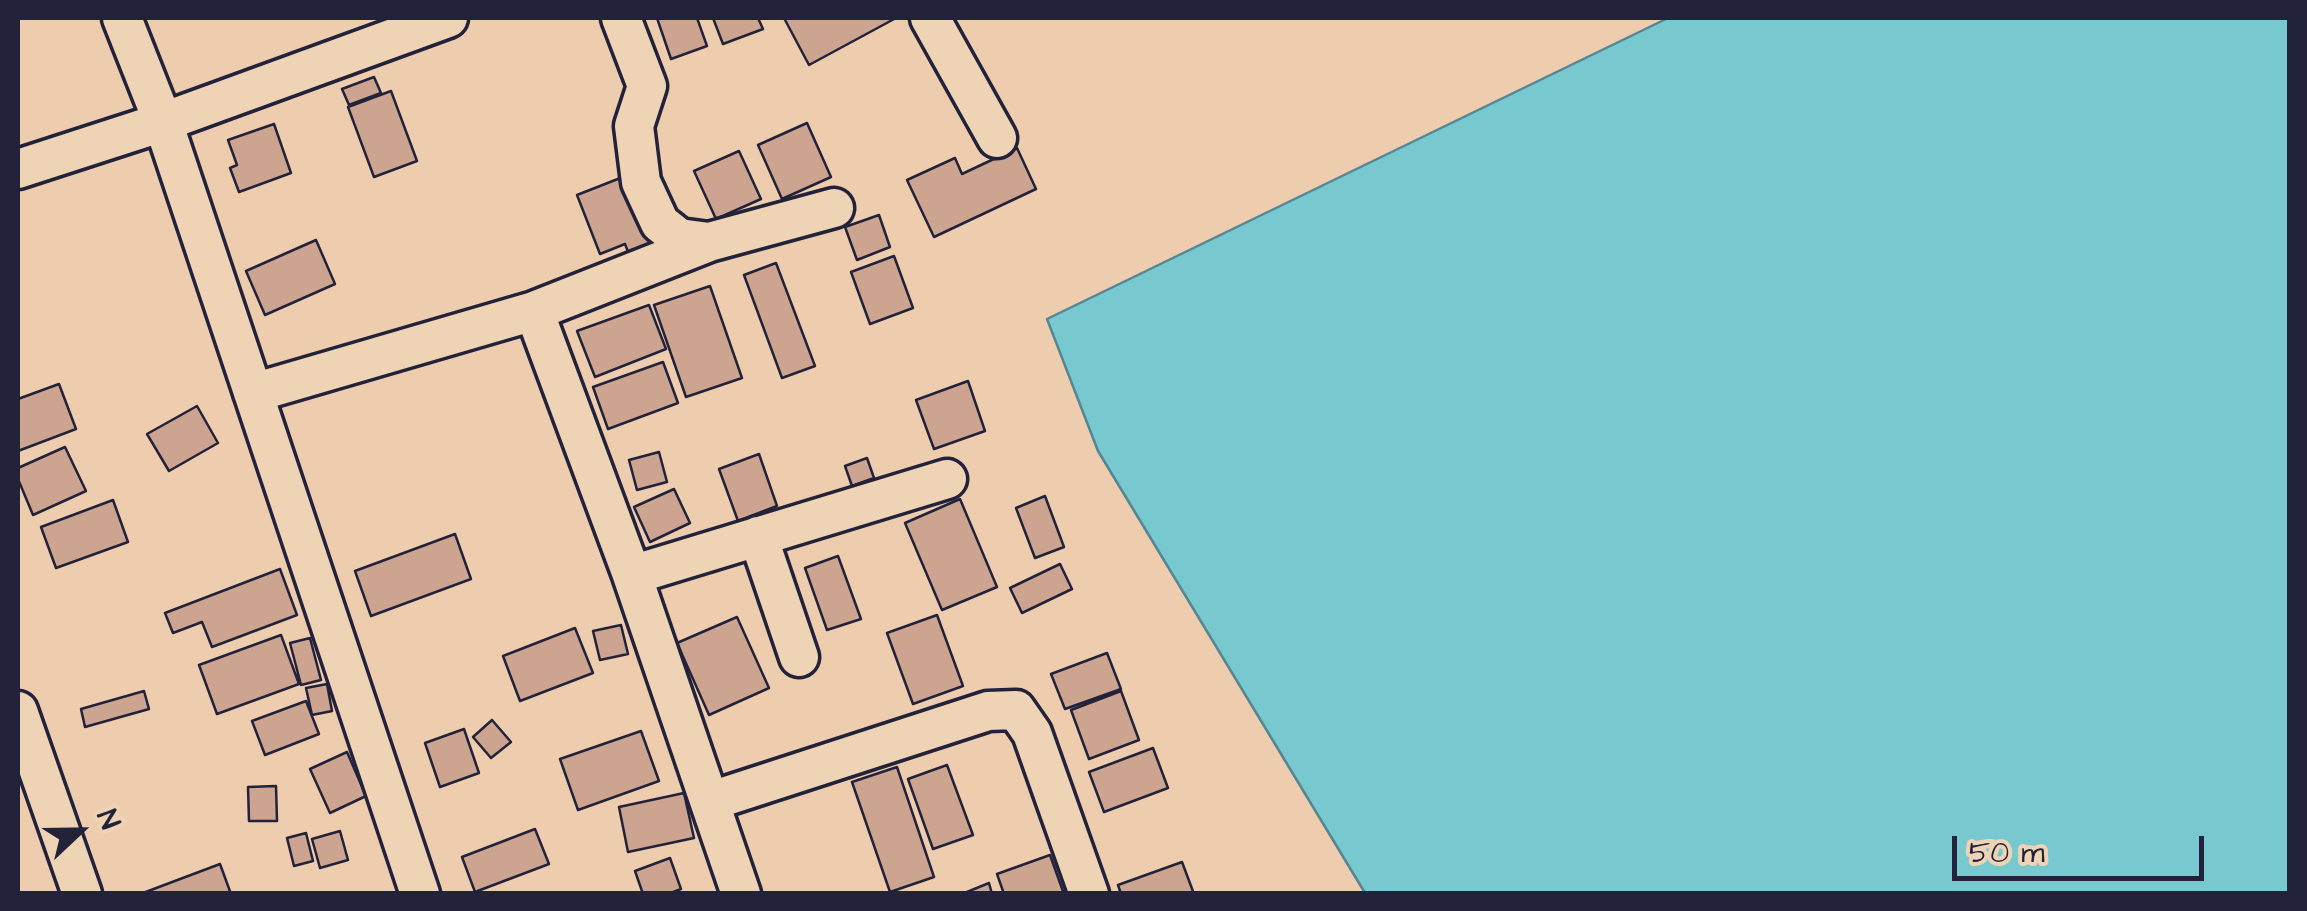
<!DOCTYPE html>
<style>
body{margin:0}
#map{position:relative;width:2307px;height:911px;overflow:hidden;background:#eeccae;font-family:"Architects Daughter",sans-serif}
canvas{display:block}
.frame{position:absolute;inset:0;border:20px solid #22223b;pointer-events:none}
.north{position:absolute;left:30px;top:781px;width:100px;height:100px;-webkit-text-stroke:8px #eed3b5;paint-order:stroke;rotate:68deg;font-size:28px;font-weight:700;line-height:40px;text-align:center;color:#22223b}
.north::after{content:'';display:block;margin:auto;width:35px;height:45px;background:#22223b;clip-path:polygon(50% 0,100% 100%,50% 72%,0 100%)}
.scale{position:absolute;left:1952px;top:836px;width:252px;height:45px;box-sizing:border-box;border:5px solid #22223b;border-top:0;padding-left:12px;font-size:30px;line-height:35px;white-space:nowrap;color:#22223b;-webkit-text-stroke:8px #eed3b5;paint-order:stroke}
</style>
<div id="map">
<canvas width="2307" height="911"></canvas>
<div class="frame"></div>
<div class="north">N</div>
<div class="scale">50 m</div>
</div>
<script>
const ctx = document.querySelector('canvas').getContext('2d');
ctx.lineJoin = 'round';
function fillPath(path, color) { ctx.fillStyle = color; ctx.fill(path, 'evenodd'); }
const poly = rows => new Path2D(rows.map(r => 'M' + r).join(''));
function trace(path, color, width, dash) { ctx.strokeStyle = color; ctx.lineWidth = width; ctx.lineCap = dash ? 'butt' : 'round'; ctx.setLineDash(dash || []); ctx.stroke(path); }
const water = poly([
 [1668,18,2289,18,2289,893,1365,893,1098,451,1047,319,1668,18]
]);
fillPath(water, '#77c8cf');
trace(water, '#558694', 2.5);
const building = poly([
 [657,18,697,18,707,46,671,59,657,18],
 [713,18,758,18,763,29,723,44,713,18],
 [784,18,896,18,809,65,784,18],
 [374,77,381,93,349,105,342,89,374,77],
 [391,91,417,161,374,177,348,107,391,91],
 [807,123,831,177,782,199,758,145,807,123],
 [274,124,291,173,239,192,230,168,237,165,228,140,274,124],
 [1017,148,1036,189,934,237,907,180,955,158,962,174,1017,148],
 [739,151,761,199,716,219,694,171,739,151],
 [628,175,658,252,632,262,625,244,600,254,577,195,628,175],
 [879,215,890,247,857,260,845,227,879,215],
 [316,240,335,284,265,315,246,271,316,240],
 [894,256,913,308,870,324,851,272,894,256],
 [776,263,815,366,782,378,744,275,776,263],
 [710,286,742,378,686,397,654,305,710,286],
 [649,305,666,349,595,377,577,331,649,305],
 [663,362,678,403,608,429,593,387,663,362],
 [968,381,985,431,934,449,916,400,968,381],
 [59,384,76,429,18,451,18,399,59,384],
 [197,406,218,443,169,471,147,434,197,406],
 [65,447,86,491,33,515,18,479,18,468,65,447],
 [659,452,667,482,637,490,629,460,659,452],
 [759,454,777,506,738,521,719,469,759,454],
 [867,458,874,478,852,486,845,466,867,458],
 [674,489,690,523,650,542,634,507,674,489],
 [1045,496,1064,547,1035,558,1016,508,1045,496],
 [960,499,997,587,942,610,905,523,960,499],
 [113,500,128,542,56,568,41,527,113,500],
 [455,534,471,579,371,616,355,571,455,534],
 [838,556,861,619,827,630,805,568,838,556],
 [1060,564,1072,589,1022,613,1010,588,1060,564],
 [280,569,297,615,212,647,202,622,173,633,165,613,280,569],
 [937,615,963,686,913,704,887,633,937,615],
 [737,617,769,688,709,715,677,643,737,617],
 [621,625,628,654,600,660,593,631,621,625],
 [575,628,593,673,520,701,503,656,575,628],
 [281,635,299,684,217,714,199,665,281,635],
 [310,638,321,680,301,685,290,643,310,638],
 [1107,653,1121,689,1065,709,1051,674,1107,653],
 [327,684,332,711,312,715,306,688,327,684],
 [144,691,149,709,85,727,81,709,144,691],
 [1121,691,1139,740,1089,759,1071,710,1121,691],
 [306,701,319,734,265,755,252,721,306,701],
 [492,720,511,742,491,758,473,737,492,720],
 [464,729,479,773,440,787,425,743,464,729],
 [641,731,659,781,578,810,560,759,641,731],
 [1153,748,1168,788,1104,812,1089,772,1153,748],
 [347,752,366,796,330,813,310,769,347,752],
 [947,765,973,835,933,849,908,779,947,765],
 [897,767,934,877,890,892,852,782,897,767],
 [276,786,277,821,249,821,248,787,276,786],
 [684,793,694,838,628,852,619,807,684,793],
 [535,829,549,864,475,892,462,857,535,829],
 [340,831,348,860,320,868,312,839,340,831],
 [306,833,313,861,294,866,287,838,306,833],
 [1050,855,1064,894,1004,894,997,874,1050,855],
 [670,858,681,889,668,894,643,894,635,871,670,858],
 [1182,862,1194,894,1121,894,1118,885,1182,862],
 [220,864,231,894,143,894,143,893,220,864],
 [989,883,992,894,962,894,989,883]
]);
fillPath(building, '#cda48f');
trace(building, '#22223b', 2.5);
const minor = poly([
 [621,18,647,86,634,126,641,182,660,223,679,238,709,242],
 [930,18,997,138],
 [18,169,163,122,122,18],
 [534,311,632,575,741,894],
 [253,393,534,311,709,242,834,208],
 [758,536,799,657],
 [632,575,947,479],
 [18,711,82,894],
 [711,801,988,711,1016,710,1032,733,1089,894],
 [420,894,163,122,448,18]
]);
trace(minor, '#22223b', 45);
trace(minor, '#eed3b5', 38);
</script>
